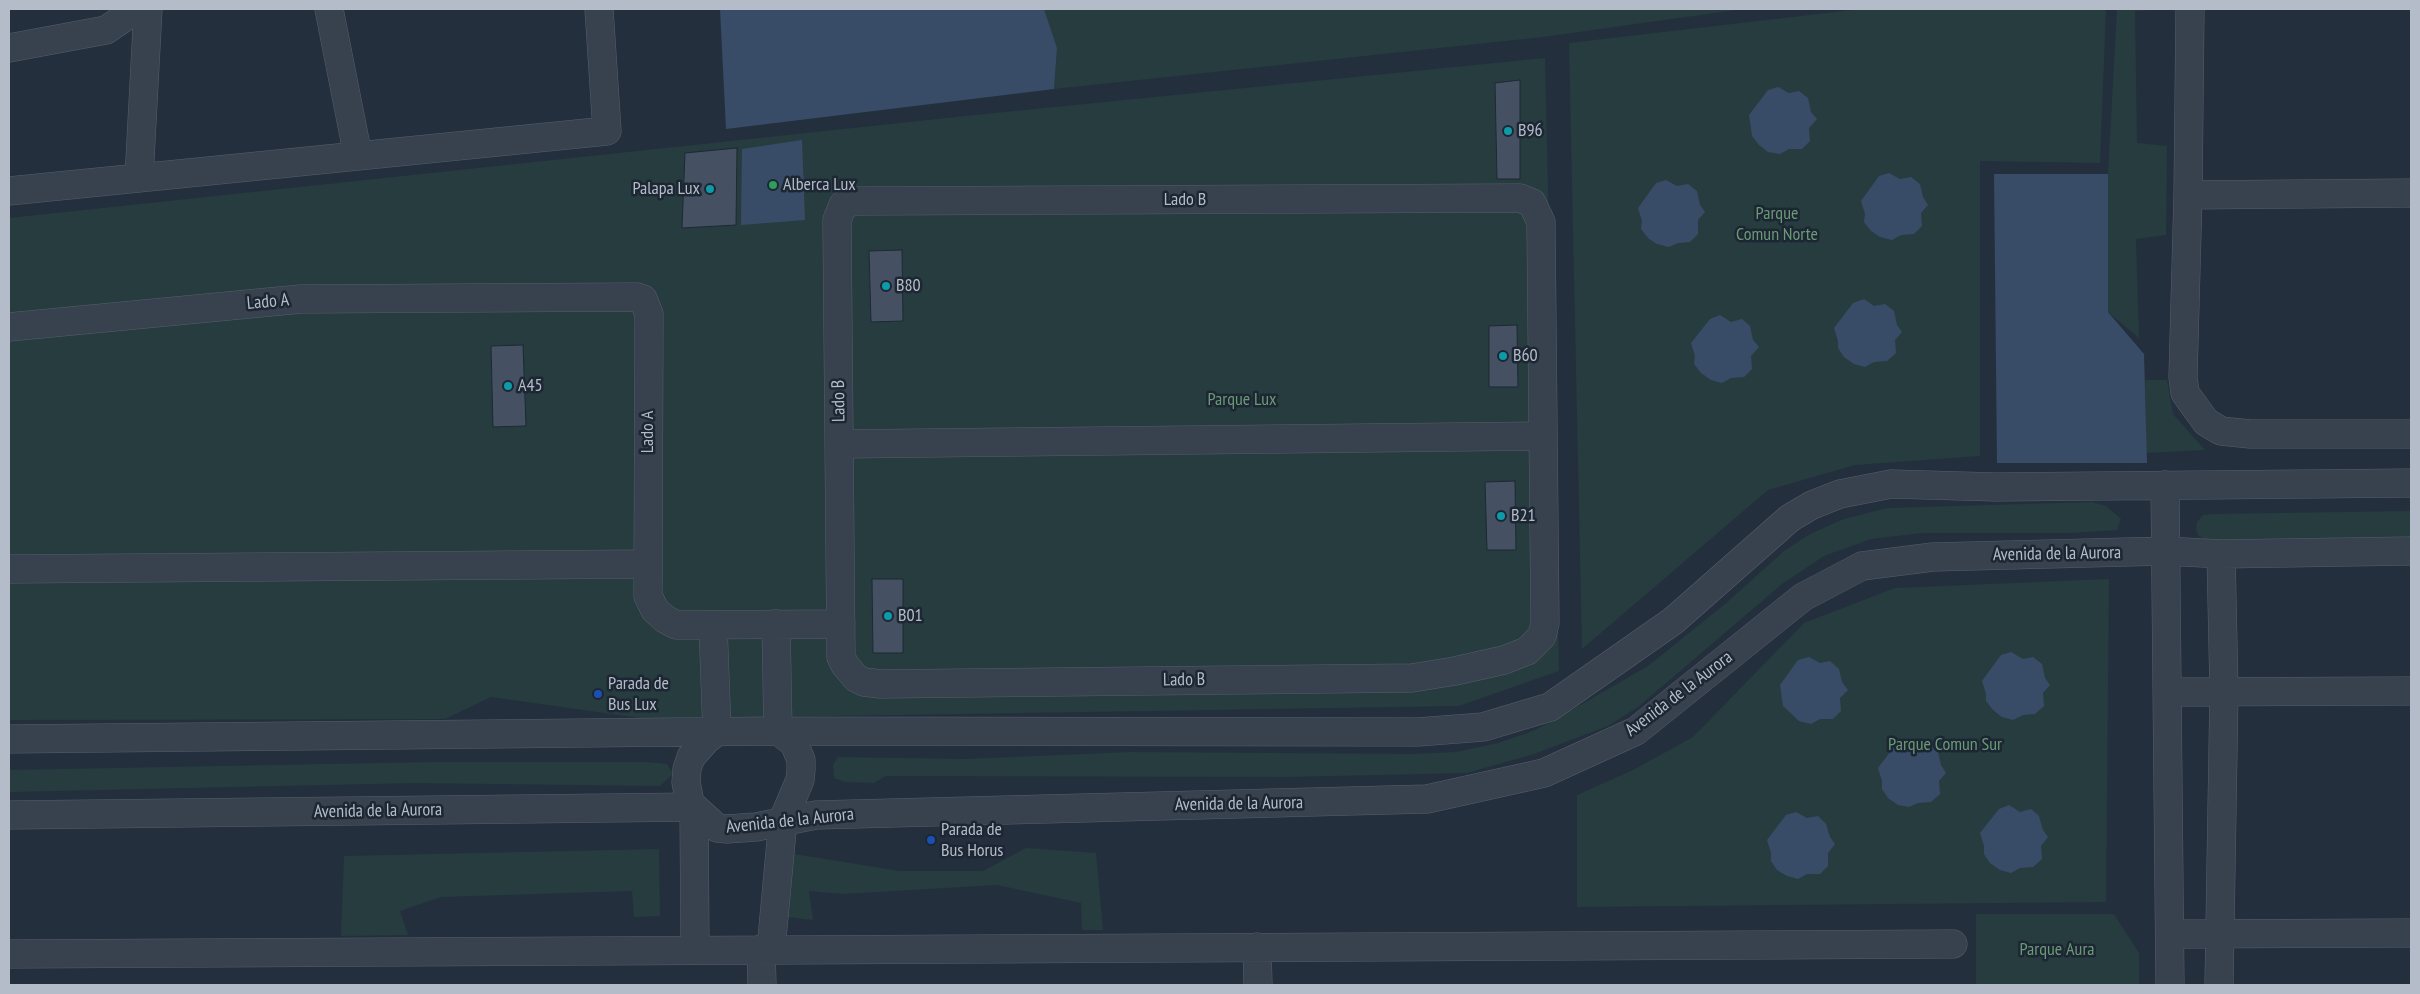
<!DOCTYPE html>
<style>
body{margin:0}
#map{position:relative;width:2420px;height:994px;overflow:hidden;background:#242f3e;font-family:"PT Sans Narrow",sans-serif}
canvas{display:block}
.frame{position:absolute;inset:0;border:10px solid #b4bcc9;pointer-events:none}
</style>
<div id="map">
<canvas width="2420" height="994"></canvas>
<div class="frame"></div>
</div>
<script>
const ctx = document.querySelector('canvas').getContext('2d');
ctx.lineJoin = 'round';
function fillPath(path, color) { ctx.fillStyle = color; ctx.fill(path, 'evenodd'); }
const poly = rows => new Path2D(rows.map(r => 'M' + r).join(''));
function trace(path, color, width, dash) { ctx.strokeStyle = color; ctx.lineWidth = width; ctx.lineCap = dash ? 'butt' : 'round'; ctx.setLineDash(dash || []); ctx.stroke(path); }
function drawText(font, color, halo, rows, align = 'center') {
  ctx.font = font + ' "PT Sans Narrow",sans-serif'; ctx.lineWidth = 5; ctx.setLineDash([]); ctx.textBaseline = 'middle'; ctx.strokeStyle = halo; ctx.fillStyle = color; for (const [text, x, y, turn = 0] of rows) {
    ctx.save(); ctx.translate(x, y); ctx.rotate((+turn || 0) * Math.PI / 180); ctx.textAlign = isNaN(turn) ? turn : align; if (halo) ctx.strokeText(text, 0, 0); ctx.fillText(text, 0, 0); ctx.restore();
  }
}
fillPath(poly([
 [1044,9,1743,9,1543,37,1054,89,1057,48],
 [1861,9,2106,9,2100,163,1980,161,1980,456,1855,465,1768,490,1582,649,1569,43],
 [2117,9,2170,9,2135,11,2137,143,2167,146,2166,235,2136,239,2139,338,2108,312,2108,174],
 [1545,58,1559,671,1459,706,647,719,491,697,445,719,9,720,9,218,975,115],
 [2145,380,2167,380,2173,414,2205,450,2146,453],
 [2092,502,2106,506,2121,519,2117,530,2072,533,1922,533,1871,539,1824,556,1782,584,1638,707,1608,726,1534,754,1467,773,1288,777,886,776,874,783,845,782,834,778,833,765,838,757,966,759,1131,752,1413,754,1456,752,1498,743,1533,731,1556,719,1648,666,1725,604,1784,551,1810,534,1844,519,1887,508],
 [2411,511,2411,541,2215,541,2205,540,2198,535,2196,529,2197,522,2203,515,2214,514],
 [2109,579,2106,902,1577,907,1577,795,1633,770,1693,737,1804,623,1895,588],
 [433,762,647,762,667,764,673,774,660,786,414,783,9,792,9,770],
 [1026,848,1096,853,1103,930,1082,930,1081,903,997,885,843,894,809,891,813,920,788,917,788,853,900,871,983,871],
 [659,849,660,916,634,917,632,891,441,897,400,911,408,935,341,936,344,856],
 [1976,914,2114,914,2139,953,2139,985,1976,985]
]), '#263c3f');
fillPath(poly([
 [720,9,1044,9,1057,48,1054,89,726,129],
 [1778,87,1789,93,1799,91,1808,98,1811,112,1817,119,1809,128,1810,141,1802,149,1789,149,1780,154,1768,152,1759,145,1752,136,1749,115,1768,90],
 [802,140,805,220,741,225,742,149],
 [1889,173,1900,179,1911,177,1920,184,1923,197,1928,205,1921,213,1922,226,1914,234,1901,235,1892,240,1880,237,1871,231,1864,222,1865,214,1861,201,1879,176],
 [1994,174,2108,174,2108,312,2144,354,2147,463,1997,463],
 [1666,180,1677,186,1688,184,1697,191,1700,205,1705,212,1698,220,1698,234,1690,242,1678,243,1669,247,1657,244,1648,238,1641,229,1642,221,1638,208,1656,183],
 [1864,299,1874,306,1885,304,1894,311,1897,325,1902,332,1895,340,1896,353,1887,361,1874,362,1865,367,1854,364,1844,357,1838,348,1838,341,1834,328,1853,303],
 [1720,315,1731,322,1742,319,1750,326,1753,340,1759,347,1751,356,1752,369,1744,377,1731,378,1722,383,1711,380,1701,373,1694,364,1695,356,1691,343,1710,319],
 [2011,652,2023,659,2033,657,2042,664,2045,678,2050,685,2043,693,2044,706,2035,714,2023,715,2013,720,2002,717,1993,710,1986,701,1986,694,1982,681,2001,655],
 [1809,657,1820,663,1830,661,1839,669,1842,682,1848,690,1840,698,1841,711,1833,719,1820,719,1811,724,1799,721,1783,706,1780,685,1798,660],
 [1908,740,1918,746,1929,745,1938,752,1941,765,1946,773,1939,781,1940,794,1931,802,1918,803,1909,807,1898,805,1888,798,1882,789,1882,781,1878,768,1897,743],
 [2009,805,2020,812,2031,809,2039,816,2043,830,2048,837,2041,846,2042,859,2033,867,2020,868,2011,873,2000,870,1990,863,1984,854,1984,846,1980,833,1999,809],
 [1796,812,1807,818,1818,816,1826,824,1830,837,1835,844,1828,853,1828,866,1820,874,1807,874,1798,879,1787,876,1777,870,1771,861,1771,853,1767,840,1786,815]
]), '#394c67');
const building = poly([
 [1520,80,1520,179,1497,179,1495,83,1520,80],
 [737,148,736,225,682,228,685,153,737,148],
 [902,250,903,321,871,322,869,251,902,250],
 [1517,325,1518,387,1489,387,1489,326,1517,325],
 [523,345,526,426,493,427,491,346,523,345],
 [1515,481,1516,550,1487,550,1485,482,1515,481],
 [872,579,903,579,903,653,873,653,872,579]
]);
fillPath(building, '#455162');
trace(building, '#1f2835', 1);
const minor = poly([
 [329,9,358,156],
 [2190,9,2188,195,2411,193],
 [9,48,106,30,137,9],
 [139,178,148,9],
 [9,191,607,131,599,9],
 [2188,195,2183,377,2185,393,2206,422,2221,431,2250,434,2411,434],
 [1520,198,1532,203,1541,222,1545,623,1542,636,1527,651,1504,660,1455,671,1412,678,881,684,864,682,856,678,845,665,841,657,837,220,843,205,855,201,867,201,1520,198],
 [9,327,301,299,637,297,643,299,649,314,648,596,655,610,665,619,676,625,841,624],
 [840,444,1543,436],
 [2165,485,2170,985],
 [9,569,647,564],
 [2168,692,2411,691],
 [9,739,778,731,1418,732,1483,727,1550,707,1673,621,1790,518,1812,505,1840,494,1891,484,1996,487,2411,483],
 [9,815,694,807,717,828,727,829,756,827,816,815,1427,799,1544,773,1636,731,1803,597,1862,566,1933,557,2166,551,2221,554,2411,551],
 [2170,934,2411,933],
 [1257,947,1258,985],
 [695,949,694,807,690,803,686,782,687,769,691,757,707,739,717,732,713,625],
 [761,949,762,985],
 [771,949,783,820,800,780,801,770,801,760,794,743,778,731,776,624],
 [9,954,1953,944],
 [2219,985,2224,691,2221,554]
]);
trace(minor, '#565f6c', 29);
trace(minor, '#38414e', 28);
for (const [x, y, r, color] of [
 [1508,131,5,"#0f9aa8"],
 [773,185,5,"#2e9e5b"],
 [710,189,5,"#0f9aa8"],
 [886,286,5,"#0f9aa8"],
 [1503,356,5,"#0f9aa8"],
 [508,386,5,"#0f9aa8"],
 [1501,516,5,"#0f9aa8"],
 [888,616,5,"#0f9aa8"],
 [598,694,5,"#1a4fb4"],
 [931,840,5,"#1a4fb4"]
]) { const dot = new Path2D(); dot.arc(x, y, r, 0, 2 * Math.PI); ctx.fillStyle = color; ctx.fill(dot); trace(dot, '#1d2633', 2); }
drawText('18px', '#b4bcc9', '#1d2633', [
 ["B96",1518,131],
 ["Alberca Lux",783,185],
 ["Palapa Lux",700,189,"right"],
 ["B80",896,286],
 ["B60",1513,356],
 ["A45",518,386],
 ["B21",1511,516],
 ["B01",898,616],
 ["Parada de",608,684],
 ["Bus Lux",608,705],
 ["Parada de",941,830],
 ["Bus Horus",941,851]
], 'left');
drawText('18px', '#b4bcc9', '#1d2633', [
 ["Lado B",1185,200],
 ["Lado A",268,302,-5],
 ["Lado B",839,401,-91],
 ["Lado A",648,432,-90],
 ["Avenida de la Aurora",2057,554,-1],
 ["Lado B",1184,680,-1],
 ["Avenida de la Aurora",1679,694,-37],
 ["Avenida de la Aurora",1239,804,-1],
 ["Avenida de la Aurora",378,811,-1],
 ["Avenida de la Aurora",790,821,-6]
]);
drawText('18px', '#6b9a76', '#1d2633', [
 ["Parque",1777,214],
 ["Comun Norte",1777,235],
 ["Parque Lux",1242,400],
 ["Parque Comun Sur",1945,745],
 ["Parque Aura",2057,950]
]);
</script>
